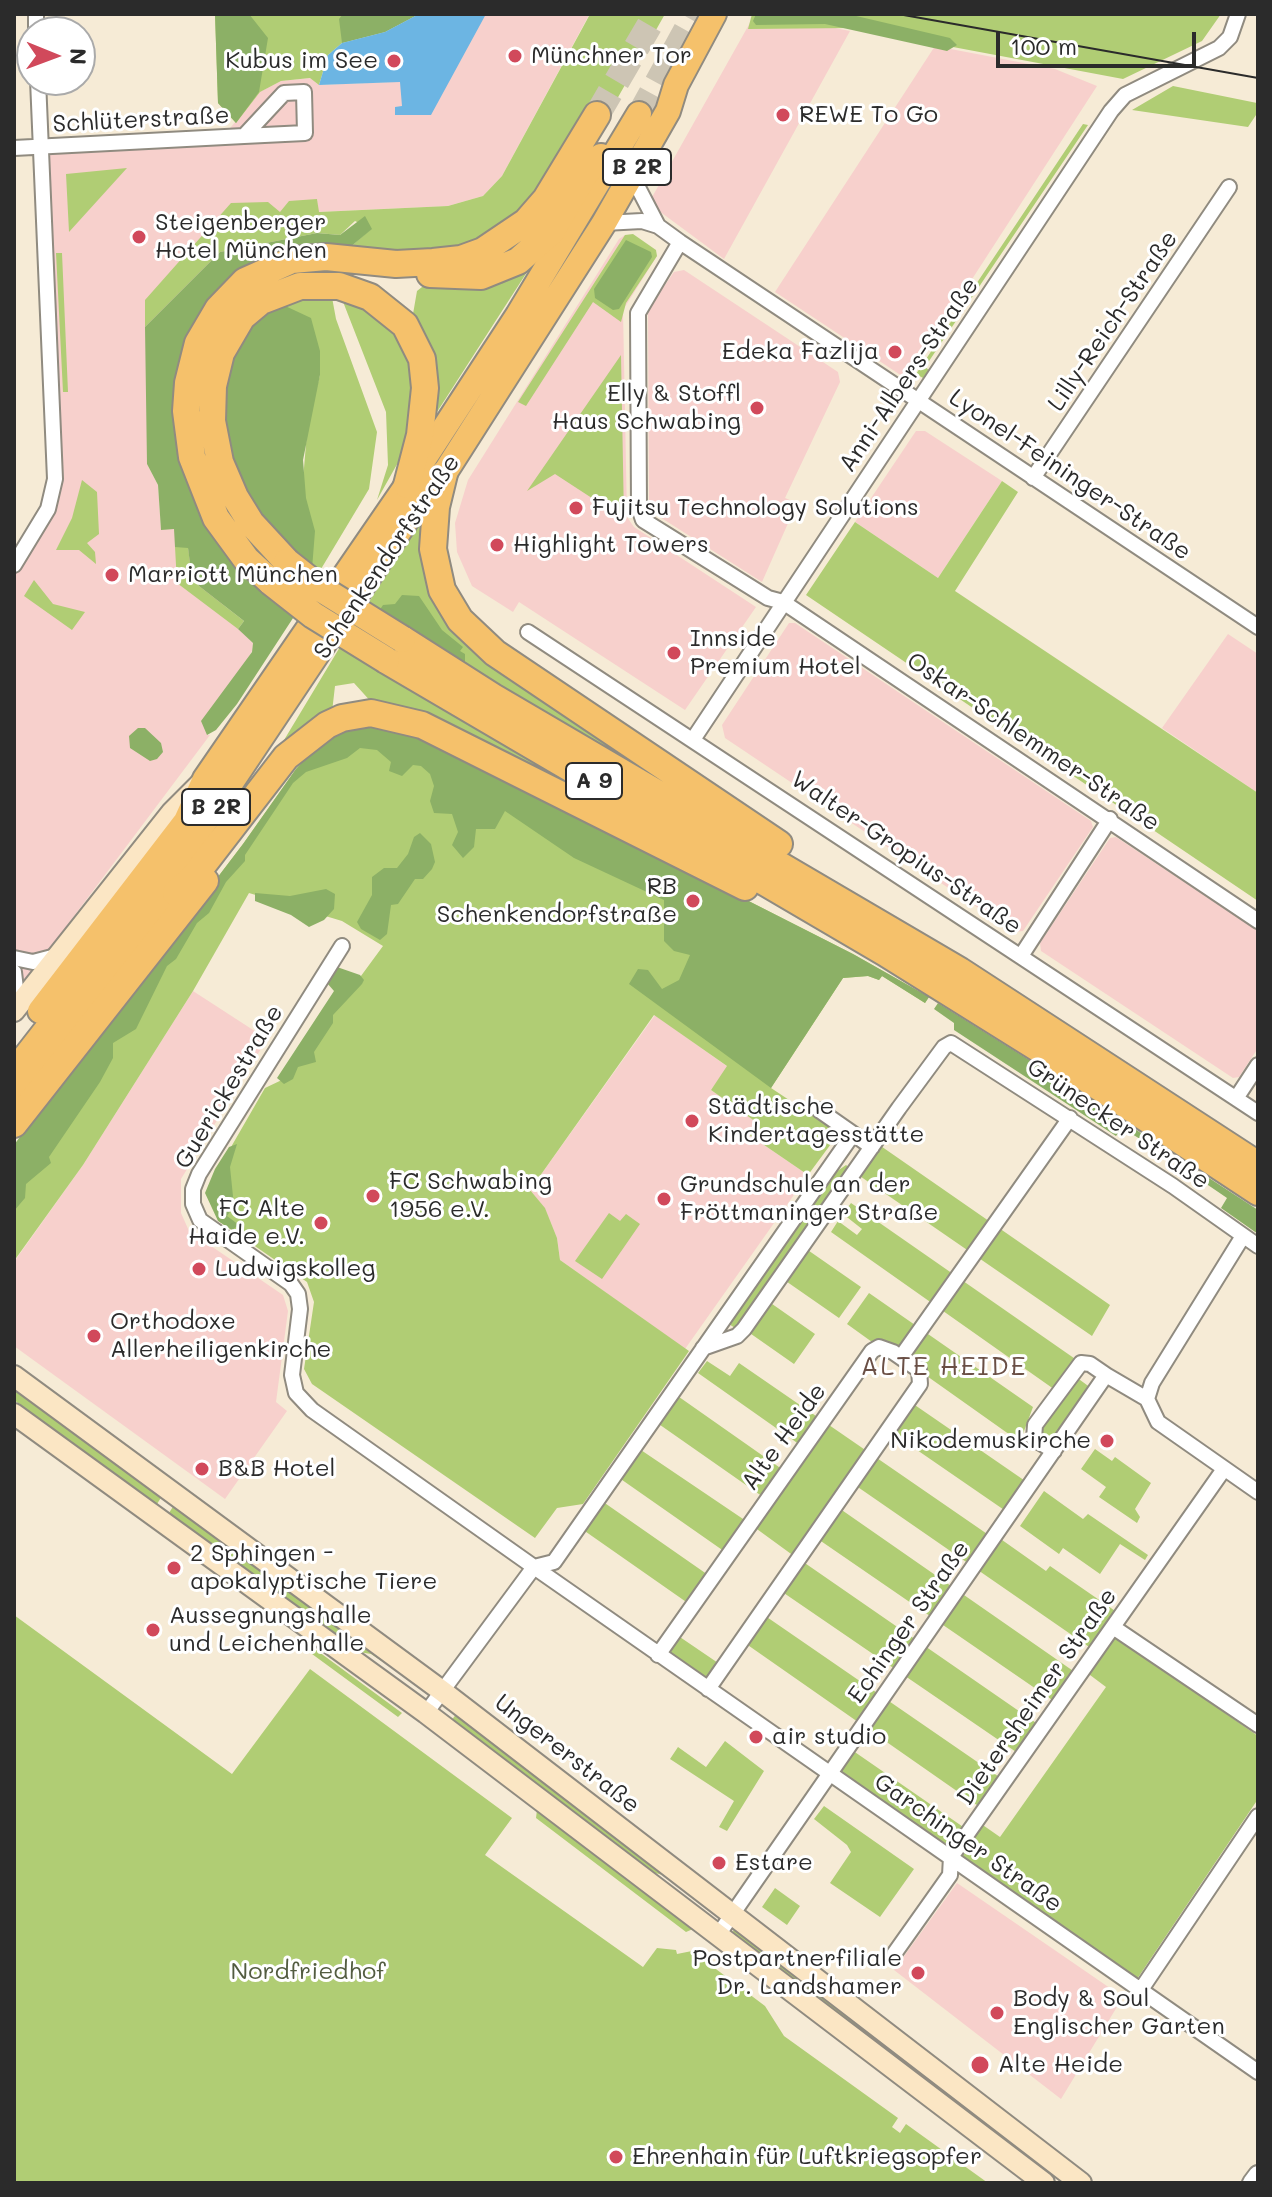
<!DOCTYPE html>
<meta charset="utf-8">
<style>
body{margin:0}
#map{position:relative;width:1272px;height:2197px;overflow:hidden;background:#f6ebd6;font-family:Mali,sans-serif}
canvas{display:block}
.frame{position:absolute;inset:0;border:16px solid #2b2b2b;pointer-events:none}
.north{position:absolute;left:16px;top:16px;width:80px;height:80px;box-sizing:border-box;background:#fff;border:2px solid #aaa;border-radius:50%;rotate:91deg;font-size:22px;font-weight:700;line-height:32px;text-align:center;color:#2b2b2b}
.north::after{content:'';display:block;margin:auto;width:28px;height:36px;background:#d1495b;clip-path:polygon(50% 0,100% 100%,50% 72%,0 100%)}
.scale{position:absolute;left:996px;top:32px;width:200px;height:36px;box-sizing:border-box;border:4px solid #2b2b2b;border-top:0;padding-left:10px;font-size:24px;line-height:28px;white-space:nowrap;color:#2b2b2b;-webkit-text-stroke:6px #fff;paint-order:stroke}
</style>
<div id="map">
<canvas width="1272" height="2197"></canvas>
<div class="frame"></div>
<div class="north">N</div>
<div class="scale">100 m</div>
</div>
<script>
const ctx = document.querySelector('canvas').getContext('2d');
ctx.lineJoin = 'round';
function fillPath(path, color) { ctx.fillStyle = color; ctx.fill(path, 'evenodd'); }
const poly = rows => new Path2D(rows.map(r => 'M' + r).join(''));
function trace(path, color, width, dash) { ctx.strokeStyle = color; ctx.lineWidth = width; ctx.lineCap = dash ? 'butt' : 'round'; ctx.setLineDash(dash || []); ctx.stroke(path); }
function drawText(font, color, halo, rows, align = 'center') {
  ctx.font = font + ' Mali,sans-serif'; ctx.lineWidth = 6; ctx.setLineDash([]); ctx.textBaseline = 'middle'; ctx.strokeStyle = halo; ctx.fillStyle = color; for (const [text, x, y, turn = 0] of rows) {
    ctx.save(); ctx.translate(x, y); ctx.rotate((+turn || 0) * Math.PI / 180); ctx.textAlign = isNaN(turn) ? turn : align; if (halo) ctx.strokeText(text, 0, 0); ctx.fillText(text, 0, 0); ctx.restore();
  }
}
fillPath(poly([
 [476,14,589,15,502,176,483,196,448,206,318,212,317,199,147,464,158,485,161,529,174,529,239,629,253,643,252,651,207,735,210,735,14,996,14,556,51,510,46,147,223,137,259,92,281,81,311,78,319,85,440,80],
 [751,21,816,24,850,31,724,259,655,208,651,199],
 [935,46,1055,69,1097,86,910,375,902,376,775,292],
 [625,235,657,256,623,310,627,517,634,527,756,607,685,710,519,602,513,612,472,586,457,552,455,523,468,480,619,239],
 [684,270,838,372,840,382,785,498,797,503,762,582,652,512,649,502,648,314,651,305,674,272],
 [916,431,925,431,1002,481,938,578,855,522],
 [789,623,795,623,1091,821,1093,827,1023,931,1014,932,725,738,722,725],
 [1228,634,1258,654,1258,793,1162,728],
 [1116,837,1258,931,1258,1048,1239,1077,1233,1078,1041,951,1040,943,1110,838],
 [193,991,267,1039,181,1179,181,1213,189,1231,283,1295,288,1311,276,1402,287,1411,225,1499,14,1346,14,1262,83,1165],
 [655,1015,728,1067,711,1090,756,1122,748,1134,808,1175,685,1349,560,1260,557,1238,545,1209,530,1190],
 [957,1883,1123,1997,1061,2099,894,1970]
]), '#f7d0cc');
fillPath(poly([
 [215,14,419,14,385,32,342,43,328,55,319,85,310,78,281,81,260,92,236,123,218,103],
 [586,14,665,14,608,115,531,206,498,237,422,256,349,248,371,229,355,221,340,235,317,233,220,252,145,327,145,300,231,203,268,202,280,212,289,201,317,199,319,212,448,206,483,196,502,176,589,16],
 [752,14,1221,14,1202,41,1123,79,852,28,748,29],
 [1173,86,1257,103,1258,112,1248,127,1132,110],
 [1083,124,1088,125,925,367,929,370,923,378,916,374],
 [127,168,69,232,66,174],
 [633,234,656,250,657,256,626,303,621,322,593,302,526,406,518,402,625,235],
 [56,253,62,253,68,392,63,392],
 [538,255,437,412,435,411,424,338,413,314,417,291,427,283],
 [331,292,336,319,377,432,369,489,318,574,312,569,303,480,308,420,320,375,281,304],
 [340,294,393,321,419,379,405,450,377,500,388,465,386,412],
 [621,355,624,519,555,474,527,491],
 [82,480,97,492,99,534,87,543,95,552,96,564,79,550,56,550,72,518],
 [1002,481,1018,492,955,591,1258,793,1258,901,806,595,855,522,938,578],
 [421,518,425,518,430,589,735,828,366,607],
 [175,547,188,547,191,571,199,586,244,621,238,629,177,583],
 [34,580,53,604,85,612,72,630,24,596],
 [340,647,716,863,373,704,354,683,335,686,332,712,272,760],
 [323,740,463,756,853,954,929,997,925,1003,882,976,879,980,868,976,843,978,771,1088,839,1133,808,1175,748,1134,756,1122,711,1090,727,1066,654,1015,530,1190,545,1208,557,1238,560,1260,689,1351,583,1504,557,1508,535,1538,312,1384,304,1369,314,1302,307,1282,220,1222,208,1187,265,1088,286,1078,383,946,342,921,249,893,193,991,83,1165,14,1261,14,1145,243,844,296,769],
 [875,1142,1110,1305,1092,1336,854,1172],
 [846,1165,850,1168,738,1330,729,1324,833,1174],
 [851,1203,1081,1363,1072,1374,1095,1391,1054,1451,1034,1439,1058,1392,831,1232,838,1221,857,1235,862,1229,843,1214],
 [609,1213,620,1221,626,1214,640,1224,602,1279,575,1261],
 [802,1246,861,1287,839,1318,780,1277],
 [869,1293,1033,1407,1020,1442,893,1352,879,1347,847,1324],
 [765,1299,815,1334,794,1364,744,1329],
 [707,1361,730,1376,739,1363,993,1538,995,1535,1046,1571,1050,1566,1121,1615,1113,1627,1146,1658,1258,1736,1258,1799,1135,1982,831,1774,849,1748,969,1831,977,1821,1000,1837,1106,1687,1086,1672,1095,1651,852,1483,836,1506,1079,1675,1058,1704,815,1537,799,1559,1042,1727,1022,1756,778,1589,798,1559,750,1524,728,1554,615,1475,635,1446,749,1523,766,1499,653,1420,672,1392,786,1472,803,1447,698,1373],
 [14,1388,162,1496,157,1504,14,1400],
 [909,1401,1031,1485,1010,1514,888,1430],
 [1095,1449,1112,1461,1115,1457,1151,1483,1135,1509,1140,1517,1137,1523,1099,1497,1106,1487,1081,1469],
 [1044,1491,1083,1519,1088,1514,1148,1555,1145,1560,1120,1544,1100,1574,1063,1548,1059,1554,1020,1526],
 [599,1499,711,1577,692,1606,579,1527],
 [174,1505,426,1690,371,1654,359,1652,169,1513],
 [761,1613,1005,1781,984,1810,742,1641],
 [14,1615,232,1774,310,1669,512,1818,485,1855,643,1967,657,1948,676,1950,677,1954,692,1951,765,2006,784,2036,898,2118,892,2127,900,2133,906,2124,988,2183,14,2183],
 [674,1633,724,1667,708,1689,658,1655],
 [300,1638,402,1713,398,1717,297,1643],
 [457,1713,714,1912,663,1875,651,1872,451,1721],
 [725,1741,764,1771,727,1831,719,1827,734,1801,670,1759,678,1747,706,1767],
 [824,1806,914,1869,880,1917,830,1883,851,1852,847,1845,814,1819],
 [537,1810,693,1929,686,1932,536,1818],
 [775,1888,800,1906,787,1925,762,1907],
 [735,1928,1071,2183,1042,2172,731,1935]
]), '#b0cd74');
fillPath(poly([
 [215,14,249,14,268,38,259,92,236,123,218,103],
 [343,14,419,14,385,32,342,43,339,19],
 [756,14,852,15,950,38,957,45,947,51,825,24,756,25,753,21],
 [365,216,372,229,349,248,240,273,181,452,295,615,237,704,216,730,207,735,201,721,252,652,253,643,238,629,244,621,199,586,191,571,188,548,175,547,174,529,161,530,158,485,147,464,145,327,220,252,317,233,340,235],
 [626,240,651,252,652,257,619,309,613,310,595,298,594,289],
 [281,304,311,318,320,351,320,375,303,460,306,498,315,531,312,569,247,507,217,411,243,325],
 [402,595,419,596,442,630,463,647,460,651,465,654,465,668,377,614,383,605,395,604],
 [394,725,463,756,853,954,929,997,925,1003,882,976,879,980,868,976,843,978,771,1088,629,984,638,969,648,970,662,989,679,980,690,955,674,951,664,941,664,900,574,858,505,811,495,829,476,829,474,847,463,858,452,845,458,832,452,814,434,813,430,801,434,786,430,774,421,766,413,765,402,776,389,771,391,762,377,750,360,748,347,758,306,772,293,783,245,855,245,861,226,882,209,913,197,923,176,959,167,966,136,1029,113,1043,113,1058,100,1082,49,1157,51,1163,26,1184,25,1198,14,1211,14,1145,243,844,296,769,323,740,351,726],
 [138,728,145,728,161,743,163,752,157,759,150,761,130,748,129,736],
 [420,833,431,844,435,862,432,869,423,879,415,879,398,904,391,905,387,934,380,940,361,929,357,922,372,895,372,877,384,868,397,868,408,854,414,837],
 [326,889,335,894,334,909,324,920,309,927,291,915,255,901,255,893,290,896],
 [337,967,360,975,364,980,362,984,333,1015,333,1023,314,1052,316,1062,298,1067,293,1079,284,1084,277,1078,334,991,327,983],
 [938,1003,1079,1091,1157,1144,1155,1148,1122,1128,1116,1136,954,1030,954,1023,934,1009],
 [237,1144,230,1167,234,1206,227,1216,239,1225,232,1230,218,1221,205,1193,215,1169,229,1147],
 [1209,1178,1258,1210,1258,1234,1221,1208,1227,1198,1205,1183]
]), '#8cb066');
fillPath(poly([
 [419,14,486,14,431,115,395,115,395,107,402,106,400,82,319,85,328,55,342,43,385,32]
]), '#6cb5e3');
trace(poly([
 [639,114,694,14]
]), '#cdc5b4', 24, [24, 12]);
trace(poly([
 [597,115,656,14]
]), '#cdc5b4', 26, [26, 13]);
const minor = poly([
 [36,14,36,32],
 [304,92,305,133,244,136,284,93,304,92],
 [14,148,244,136],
 [632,176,658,226,680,242,1258,627],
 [604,223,642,221,658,226],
 [680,242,638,313,639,508,643,520,768,598,783,602,1258,921],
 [1033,478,1229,187],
 [14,565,48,509,55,479,38,80],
 [528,632,1258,1113],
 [694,738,1111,111,1125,95,1219,48,1230,37,1238,14],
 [342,946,199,1174,193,1189,193,1204,200,1220,291,1284,298,1294,300,1309,292,1375,296,1393,312,1410,534,1567,1258,2072],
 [1021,956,1110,819],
 [14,958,33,962,56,956],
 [14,972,18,1005],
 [1237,1097,1258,1065],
 [819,1110,872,1147],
 [703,1348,737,1336,744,1329,899,1108,944,1047,951,1043,1173,1186,1258,1246],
 [901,1357,1070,1118],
 [1106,1375,1147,1399,1158,1422,1258,1492],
 [1147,1399,1152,1383,1243,1236],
 [1113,1627,1258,1725],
 [658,1655,872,1351,879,1347,893,1352,919,1370,920,1384,708,1689],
 [426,1713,534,1567,554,1562,853,1134],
 [718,1935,1106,1375,1090,1364,1081,1363,1035,1425,1034,1439,1054,1451],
 [894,1954,950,1875,951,1857,1224,1469],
 [1140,1991,1258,1816]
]);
const tertiary = poly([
 [1252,2183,1258,2175]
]);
const secondary = poly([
 [14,1011,172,812,199,785],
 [14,1376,442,1691,1081,2183],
 [14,1414,426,1713,1044,2183]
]);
const trunk = poly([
 [40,1011,186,821,205,779,407,485,518,315,639,114],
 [14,1071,184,853,420,500,444,474,604,223,668,111,676,85,714,14],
 [14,1100,176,893,185,875]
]);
const motorway = poly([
 [430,274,481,276,518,261,551,232,586,172,601,157],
 [444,474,436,507,433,549,442,590,460,620,495,653,779,844],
 [287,562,251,523,235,497,220,462,212,421,213,386,221,353,242,317,261,301,300,286,339,286,370,297,405,325,422,359,425,388,420,435,407,485],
 [271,582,246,559,216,518,192,457,186,411,188,383,198,343,218,309,245,281,292,260,326,257,396,264,433,262,461,259,483,251,526,222,546,199,597,115],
 [402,639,493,697,960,971,1258,1165],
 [386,660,884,952,1073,1070,1258,1192],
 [176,893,192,879,286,757,327,725,342,718,371,713,422,725,745,887],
 [14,1124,205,881]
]);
trace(minor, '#908b80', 18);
trace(tertiary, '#908b80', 22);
trace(secondary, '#908b80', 24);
trace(trunk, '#908b80', 28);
trace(motorway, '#908b80', 30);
trace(minor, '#fff', 14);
trace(tertiary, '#fff', 18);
trace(secondary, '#fbe6c4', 20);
trace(trunk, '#f5c16b', 24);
trace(motorway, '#f5c16b', 26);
trace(poly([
 [898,14,1258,78]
]), '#2b2b2b', 2);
const motorwayBridge = poly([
 [287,562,320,588,402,639],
 [271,582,313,615,386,660]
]);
trace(motorwayBridge, '#908b80', 30, []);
trace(motorwayBridge, '#f5c16b', 26);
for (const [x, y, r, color] of [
 [515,56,8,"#d1495b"],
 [394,61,8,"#d1495b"],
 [783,115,8,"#d1495b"],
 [139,237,8,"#d1495b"],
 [895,352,8,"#d1495b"],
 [757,408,8,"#d1495b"],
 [576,508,8,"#d1495b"],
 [497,545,8,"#d1495b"],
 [112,575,8,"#d1495b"],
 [674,653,8,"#d1495b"],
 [693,901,8,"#d1495b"],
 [692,1121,8,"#d1495b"],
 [373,1196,8,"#d1495b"],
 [664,1199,8,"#d1495b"],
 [321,1223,8,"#d1495b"],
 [199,1269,8,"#d1495b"],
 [94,1336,8,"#d1495b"],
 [1107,1441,8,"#d1495b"],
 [202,1469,8,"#d1495b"],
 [174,1568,8,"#d1495b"],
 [153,1630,8,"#d1495b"],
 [756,1737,8,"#d1495b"],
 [719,1863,8,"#d1495b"],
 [918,1973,8,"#d1495b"],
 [997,2013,8,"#d1495b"],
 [980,2065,10,"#d1495b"],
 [616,2157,8,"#d1495b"]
]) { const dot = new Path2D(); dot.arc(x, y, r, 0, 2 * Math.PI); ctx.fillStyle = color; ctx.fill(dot); trace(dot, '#fff', 3); }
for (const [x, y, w] of [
 [637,167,68],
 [594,781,56],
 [216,807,68]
]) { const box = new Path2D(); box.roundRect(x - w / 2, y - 18, w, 36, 6); ctx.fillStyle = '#fff'; ctx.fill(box); trace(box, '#2b2b2b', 2); }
drawText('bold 22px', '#2b2b2b', null, [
 ["B 2R",637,167],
 ["A 9",594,781],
 ["B 2R",216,807]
]);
drawText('24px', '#2b2b2b', '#fff', [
 ["Münchner Tor",531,56],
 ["Kubus im See",378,61,"right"],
 ["REWE To Go",799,115],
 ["Steigenberger",155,223],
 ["Hotel München",155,251],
 ["Edeka Fazlija",879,352,"right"],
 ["Elly & Stoffl",741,394,"right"],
 ["Haus Schwabing",741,422,"right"],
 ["Fujitsu Technology Solutions",592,508],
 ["Highlight Towers",513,545],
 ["Marriott München",128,575],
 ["Innside",690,639],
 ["Premium Hotel",690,667],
 ["RB",677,887,"right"],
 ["Schenkendorfstraße",677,915,"right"],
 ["Städtische",708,1107],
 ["Kindertagesstätte",708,1135],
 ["FC Schwabing",389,1182],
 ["1956 e.V.",389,1210],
 ["Grundschule an der",680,1185],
 ["Fröttmaninger Straße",680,1213],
 ["FC Alte",305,1209,"right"],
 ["Haide e.V.",305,1237,"right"],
 ["Ludwigskolleg",215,1269],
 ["Orthodoxe",110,1322],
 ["Allerheiligenkirche",110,1350],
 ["Nikodemuskirche",1091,1441,"right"],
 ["B&B Hotel",218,1469],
 ["2 Sphingen -",190,1554],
 ["apokalyptische Tiere",190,1582],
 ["Aussegnungshalle",169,1616],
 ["und Leichenhalle",169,1644],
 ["air studio",772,1737],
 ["Estare",735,1863],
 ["Postpartnerfiliale",902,1959,"right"],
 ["Dr. Landshamer",902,1987,"right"],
 ["Body & Soul",1013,1999],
 ["Englischer Garten",1013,2027],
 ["Alte Heide",998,2065],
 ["Ehrenhain für Luftkriegsopfer",632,2157]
], 'left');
drawText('24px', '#2b2b2b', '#fff', [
 ["Schlüterstraße",141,120,-3],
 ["Lilly-Reich-Straße",1113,321,-56],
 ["Anni-Albers-Straße",909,375,-56],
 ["Lyonel-Feininger-Straße",1070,475,34],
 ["Schenkendorfstraße",387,557,-56],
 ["Oskar-Schlemmer-Straße",1033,742,34],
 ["Walter-Gropius-Straße",906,853,34],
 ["Guerickestraße",229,1087,-59],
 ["Grünecker Straße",1118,1124,34],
 ["Alte Heide",784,1437,-54],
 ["Echinger Straße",909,1622,-55],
 ["Dietersheimer Straße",1037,1697,-55],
 ["Ungererstraße",567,1754,38],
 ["Garchinger Straße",968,1843,35]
]);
drawText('24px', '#535c41', '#fff', [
 ["Nordfriedhof",308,1972]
]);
ctx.letterSpacing = '2px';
drawText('26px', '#6a4f45', '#fff', [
 ["ALTE HEIDE",944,1367]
]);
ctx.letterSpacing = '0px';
</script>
